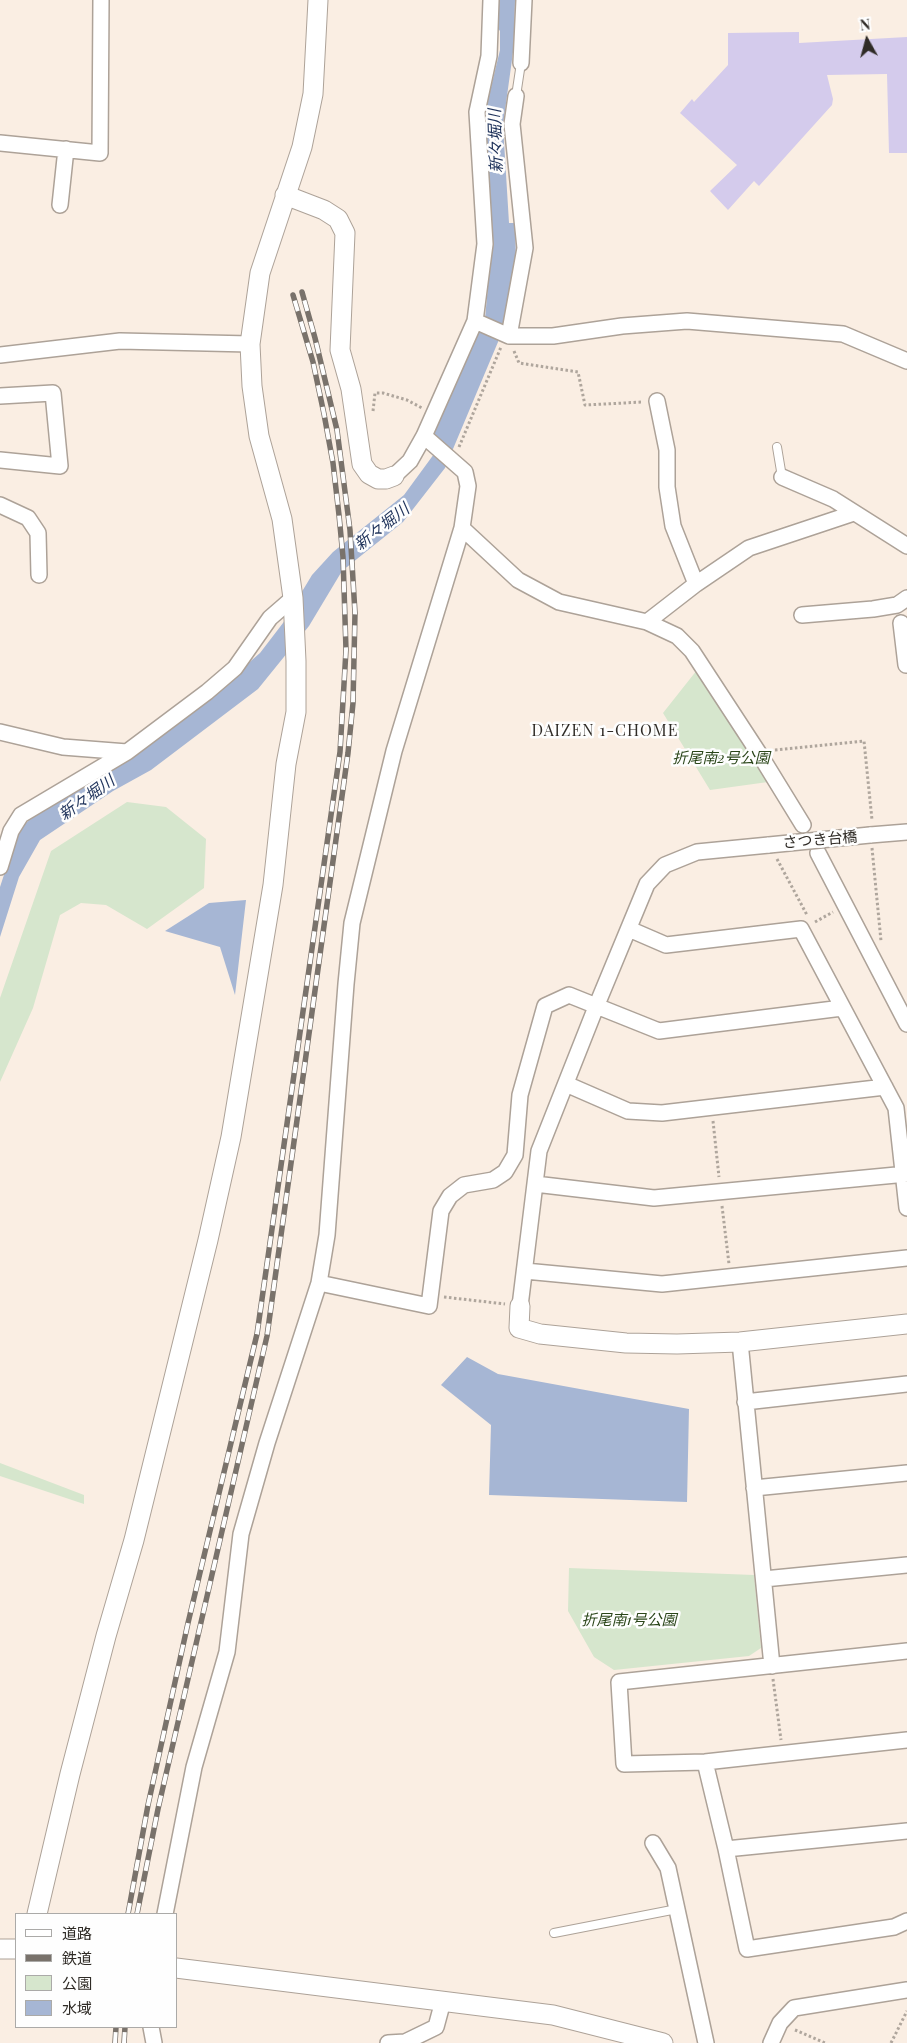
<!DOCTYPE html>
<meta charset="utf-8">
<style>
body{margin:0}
#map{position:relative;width:907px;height:2043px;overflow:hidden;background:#faeee3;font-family:"Playfair Display","Noto Sans JP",serif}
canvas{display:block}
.legend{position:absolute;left:15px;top:1913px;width:162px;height:115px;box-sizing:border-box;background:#fefefe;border:1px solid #abaaa8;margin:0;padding:6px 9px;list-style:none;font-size:15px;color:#2f2b26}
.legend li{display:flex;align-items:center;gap:10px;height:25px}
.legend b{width:25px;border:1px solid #abaaa8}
.north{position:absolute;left:842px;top:15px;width:50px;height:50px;-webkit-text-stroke:4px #fefefe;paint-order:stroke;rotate:353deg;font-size:14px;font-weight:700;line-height:20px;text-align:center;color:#2f2b26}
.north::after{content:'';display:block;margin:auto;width:18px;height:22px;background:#2f2b26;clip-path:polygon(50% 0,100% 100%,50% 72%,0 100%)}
</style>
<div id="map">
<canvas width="907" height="2043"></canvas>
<ul class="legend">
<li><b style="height:6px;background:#fff"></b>道路</li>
<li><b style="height:6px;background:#79726b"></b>鉄道</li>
<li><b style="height:14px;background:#d6e6cd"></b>公園</li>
<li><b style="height:14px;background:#a6b6d4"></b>水域</li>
</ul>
<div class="north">N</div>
</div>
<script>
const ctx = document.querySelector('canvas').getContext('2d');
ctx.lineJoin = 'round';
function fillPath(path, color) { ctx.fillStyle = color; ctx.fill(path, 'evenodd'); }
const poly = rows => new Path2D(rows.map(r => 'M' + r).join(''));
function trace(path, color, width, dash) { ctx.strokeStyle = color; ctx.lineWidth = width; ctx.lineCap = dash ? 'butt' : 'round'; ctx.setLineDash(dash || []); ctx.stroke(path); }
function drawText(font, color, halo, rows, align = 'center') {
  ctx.font = font + ' "Playfair Display","Noto Sans JP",serif'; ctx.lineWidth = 5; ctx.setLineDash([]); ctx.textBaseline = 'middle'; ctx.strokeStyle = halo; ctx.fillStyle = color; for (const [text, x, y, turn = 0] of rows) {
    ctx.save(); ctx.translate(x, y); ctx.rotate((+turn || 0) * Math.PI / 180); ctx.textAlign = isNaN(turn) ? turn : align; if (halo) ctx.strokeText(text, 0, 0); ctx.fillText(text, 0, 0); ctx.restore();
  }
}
fillPath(poly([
 [697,670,768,782,710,790,663,713],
 [127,802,166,807,206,839,204,888,147,929,106,905,81,903,60,915,33,1008,0,1082,0,998,51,851],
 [0,1463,84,1495,84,1504,0,1476],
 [569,1568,754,1575,761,1648,749,1656,614,1670,594,1657,568,1611]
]), '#d6e6cd');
fillPath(poly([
 [499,0,515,0,514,45,503,125,509,223,515,223,516,259,513,291,498,342,445,468,403,522,342,571,309,626,258,689,151,770,113,791,40,840,19,877,0,937,0,887,19,829,34,816,146,747,213,694,260,653,283,623,312,575,333,552,404,495,434,454,434,432,485,319,492,241,485,112,500,50,500,31,497,27],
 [246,900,235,995,220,947,165,931,209,903],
 [467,1357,498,1374,689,1409,687,1502,489,1495,491,1425,441,1385]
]), '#a6b6d4');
fillPath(poly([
 [799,32,799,43,907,37,907,153,889,153,887,74,827,75,833,99,832,105,759,186,754,181,728,210,710,191,737,165,680,113,692,99,694,102,728,65,728,33]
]), '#d4cbec');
const service = poly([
 [516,96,521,63],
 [777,447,782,477],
 [554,1933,677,1909]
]);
const minor = poly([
 [521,63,524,0],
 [0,143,100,153,101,0],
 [60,205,66,149],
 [475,321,509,336,553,336,622,326,687,321,843,334,907,361],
 [509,336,525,248,512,124,516,96],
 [0,355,120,341,250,344],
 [0,396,53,393,60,466,0,460],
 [657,401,667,450,667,487,673,526,696,584],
 [394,476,410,461,424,436,475,321,485,244,477,112,489,56,491,0],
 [782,477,833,499,907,546],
 [0,505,28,518,38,533,39,575],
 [462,528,518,580,559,602,647,622,677,636,692,651,760,755,803,825],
 [802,615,873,609,897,605,907,598],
 [647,622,696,584,749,548,854,513],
 [901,623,906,665],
 [0,732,63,747,127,752],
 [870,835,907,832],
 [818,853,907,1024],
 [0,867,11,831,21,815,127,752,207,692,235,668,270,618,293,598],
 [629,929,666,945,801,929,896,1108,907,1208],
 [566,1084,628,1111,662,1113,885,1087],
 [535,1184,654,1198,907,1174],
 [525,1271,662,1284,907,1258],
 [319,1283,429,1306,441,1211,450,1196,464,1185,493,1180,505,1172,515,1155,520,1095,545,1006,569,995,659,1031,842,1008],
 [520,1306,539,1151,596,1007,647,884,665,865,697,852,769,845],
 [740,1342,772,1666],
 [745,1402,907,1384],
 [754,1488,907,1473],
 [764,1579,907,1565],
 [907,1651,619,1682,624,1764,705,1762,907,1740],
 [705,1762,726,1849,747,1949,894,1927,907,1921],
 [653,1843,668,1868,706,2043],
 [726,1849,907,1831],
 [165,1914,194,1767,227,1652,241,1534,267,1443,319,1283,327,1235,346,984,352,923,394,751,462,528,468,486,465,472,424,436],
 [151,2027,154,2043],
 [388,2043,405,2042,436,2027,443,2001],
 [771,2043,780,2023,794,2008,907,1990]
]);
const tertiary = poly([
 [285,195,324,210,338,219,345,233,340,350,351,389,362,464,369,474,378,479,386,479,394,476],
 [520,1306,519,1328,540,1334,626,1343,677,1344,740,1342,907,1324],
 [37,1914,70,1774,106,1636,134,1540,208,1240,231,1137,273,885,286,764,296,712,296,661,293,598,282,519,259,436,252,386,250,344,260,273,302,147,313,94,318,0],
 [0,1949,16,1949],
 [176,1968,553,2015,663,2043]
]);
trace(service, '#ada298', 10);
trace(minor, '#ada298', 18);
trace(tertiary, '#ada298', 21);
trace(poly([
 [514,351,519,363,578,372,585,405,643,402],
 [373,411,375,393,383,393,407,400,422,408],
 [459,447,501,347],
 [775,750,864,741,872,820],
 [872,848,881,941],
 [777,859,807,915],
 [815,922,833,912],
 [713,1121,719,1177],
 [722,1206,729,1264],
 [444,1297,505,1304],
 [773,1679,781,1740],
 [795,2030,825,2043],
 [891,2043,907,2011]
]), '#afa69d', 3, [2.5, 2.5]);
trace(service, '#fff', 8);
trace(minor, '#fff', 15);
trace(tertiary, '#fff', 19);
const rail = poly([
 [128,1914,148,1805,188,1623,257,1334,340,752,346,650,343,557,339,515,333,463,324,414,313,362,293,295],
 [137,1914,158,1809,267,1336,348,753,353,703,355,613,350,530,337,430,315,338,302,292],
 [115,2043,116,2027],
 [124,2043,125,2027]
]);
trace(rail, '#79726b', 5.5);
trace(rail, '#fefefe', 4, [11]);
const minorBridge = poly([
 [769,845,870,835]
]);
trace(minorBridge, '#ada298', 18, []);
trace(minorBridge, '#fff', 15);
drawText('italic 15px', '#2b461a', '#fefefe', [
 ["折尾南2号公園",721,758],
 ["折尾南1号公園",629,1620]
]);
drawText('15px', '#2f2b26', '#fefefe', [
 ["さつき台橋",820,840,-5]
]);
drawText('italic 16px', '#1e325a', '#fefefe', [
 ["新々堀川",496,141,-92],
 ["新々堀川",382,527,-38],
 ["新々堀川",87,798,-36]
]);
ctx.letterSpacing = '1px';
drawText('16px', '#2f2b26', '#fefefe', [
 ["DAIZEN 1-CHOME",605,731]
]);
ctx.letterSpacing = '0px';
</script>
